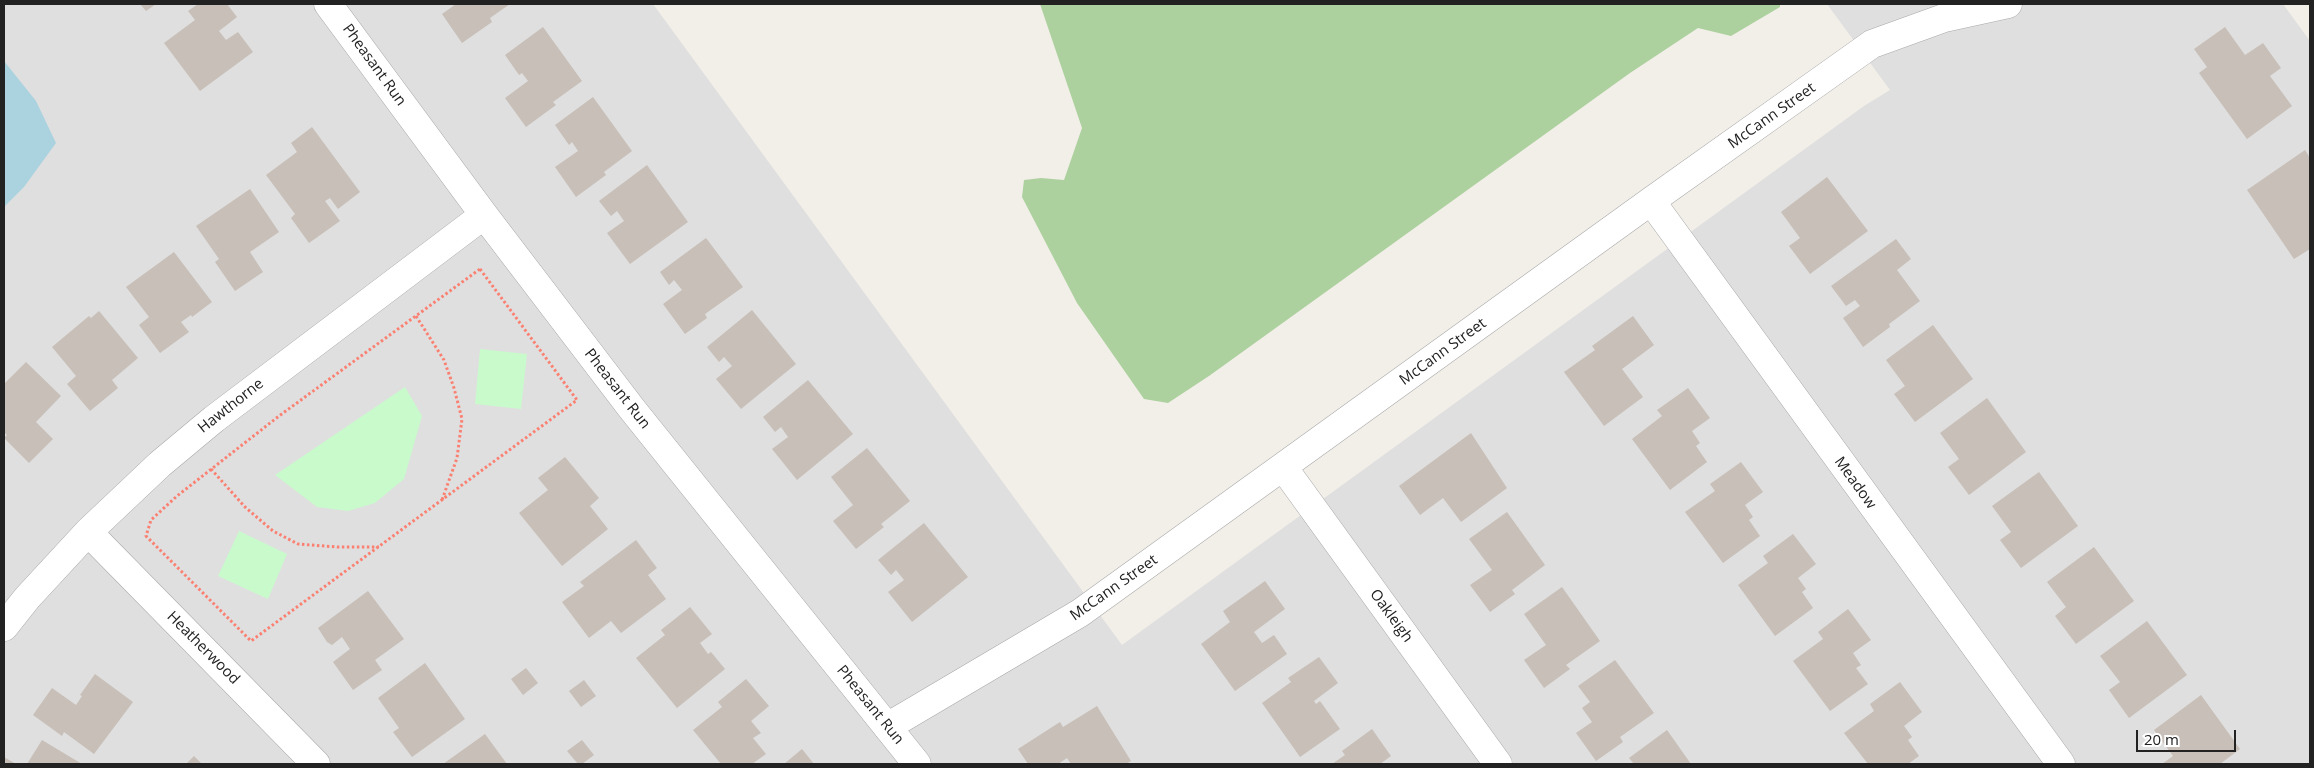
<!DOCTYPE html>
<style>
body{margin:0}
#map{position:relative;width:2314px;height:768px;overflow:hidden;background:#f2efe9;font-family:"Open Sans",sans-serif}
canvas{display:block}
.frame{position:absolute;inset:0;border:5px solid #222;pointer-events:none}
.scale{position:absolute;left:2136px;top:730px;width:100px;height:22px;box-sizing:border-box;border:2px solid #222;border-top:0;padding-left:6px;font-size:15px;line-height:18px;white-space:nowrap;color:#222;-webkit-text-stroke:4px #fff;paint-order:stroke}
</style>
<div id="map">
<canvas width="2314" height="768"></canvas>
<div class="frame"></div>
<div class="scale">20 m</div>
</div>
<script>
const ctx = document.querySelector('canvas').getContext('2d');
ctx.lineJoin = 'round';
function fillPath(path, color) { ctx.fillStyle = color; ctx.fill(path, 'evenodd'); }
const poly = rows => new Path2D(rows.map(r => 'M' + r).join(''));
function trace(path, color, width, dash) { ctx.strokeStyle = color; ctx.lineWidth = width; ctx.lineCap = dash ? 'butt' : 'round'; ctx.setLineDash(dash || []); ctx.stroke(path); }
function drawText(font, color, halo, rows, align = 'center') {
  ctx.font = font + ' "Open Sans",sans-serif'; ctx.lineWidth = 4; ctx.setLineDash([]); ctx.textBaseline = 'middle'; ctx.strokeStyle = halo; ctx.fillStyle = color; for (const [text, x, y, turn = 0] of rows) {
    ctx.save(); ctx.translate(x, y); ctx.rotate((+turn || 0) * Math.PI / 180); ctx.textAlign = isNaN(turn) ? turn : align; if (halo) ctx.strokeText(text, 0, 0); ctx.fillText(text, 0, 0); ctx.restore();
  }
}
fillPath(poly([
 [4,4,653,4,1122,645,1864,106,1890,90,1827,4,2283,4,2310,41,2310,764,4,764]
]), '#e0dfdf');
fillPath(poly([
 [1040,4,1780,4,1780,7,1731,36,1698,28,1630,73,1209,376,1168,403,1144,399,1077,303,1022,197,1024,180,1041,178,1064,180,1082,128]
]), '#add19e');
fillPath(poly([
 [480,349,527,354,521,409,475,404],
 [405,387,422,416,404,479,375,503,348,511,317,507,275,475],
 [239,531,287,554,268,599,218,576]
]), '#c8facc');
fillPath(poly([
 [4,61,36,101,56,143,24,187,4,207]
]), '#aad3df');
fillPath(poly([
 [140,4,156,4,146,11],
 [198,4,227,4,237,17,219,31,226,40,238,32,253,52,200,91,164,43,195,20,188,11],
 [456,4,510,4,490,18,492,22,462,43,442,14],
 [543,27,582,81,553,102,556,105,526,127,505,98,528,81,522,73,519,75,505,55],
 [2225,27,2245,55,2263,43,2281,68,2270,76,2292,106,2247,139,2199,73,2207,67,2194,49],
 [593,97,632,151,604,172,606,175,576,197,555,167,578,151,572,142,569,145,555,125],
 [312,127,360,192,338,209,330,198,325,201,340,221,309,243,291,218,295,214,266,175,297,152,291,143],
 [2305,150,2310,158,2310,249,2294,259,2247,190],
 [647,165,688,222,630,264,607,233,624,221,617,211,611,216,599,201],
 [1827,177,1868,231,1810,274,1789,246,1800,238,1781,212],
 [250,189,279,232,250,252,263,272,235,291,215,262,219,259,196,226],
 [706,238,743,287,705,314,707,318,685,334,663,304,682,290,674,280,669,285,660,272],
 [1896,239,1911,259,1897,270,1920,301,1889,324,1890,327,1863,347,1843,318,1860,306,1855,300,1846,306,1831,286],
 [174,252,212,302,192,317,191,315,181,322,189,332,160,353,139,325,149,317,126,287],
 [752,310,796,364,741,409,716,379,732,366,724,357,719,362,707,347],
 [99,311,138,358,112,380,118,388,90,411,67,384,76,376,52,347,89,316,91,318],
 [1633,316,1654,345,1622,369,1643,397,1604,426,1564,372,1595,350,1592,346],
 [1933,325,1973,379,1915,422,1894,394,1905,386,1886,360],
 [26,362,61,396,36,422,53,439,29,463,4,438,7,435,4,432,4,384],
 [808,380,853,434,797,480,772,449,788,437,781,427,775,432,763,417],
 [1688,388,1710,418,1692,431,1700,443,1696,446,1707,462,1670,490,1632,439,1662,416,1657,410],
 [1987,398,2026,452,1969,495,1948,467,1959,459,1940,433],
 [1471,433,1507,488,1461,522,1443,498,1420,515,1399,486],
 [867,448,910,501,881,524,884,527,856,549,833,521,853,505,831,477],
 [565,457,599,498,590,506,608,529,562,566,519,513,548,490,538,478],
 [1741,462,1763,492,1745,505,1753,517,1749,520,1760,536,1723,563,1685,512,1715,491,1710,484],
 [2039,472,2078,526,2021,568,2000,540,2011,532,1992,506],
 [1507,512,1545,565,1512,590,1515,594,1490,612,1470,585,1492,570,1469,539],
 [924,523,968,577,912,622,888,592,904,580,896,570,891,575,878,560],
 [1793,534,1816,564,1798,578,1806,589,1802,592,1813,608,1775,636,1738,585,1768,563,1763,556],
 [636,540,657,568,648,575,666,599,621,633,611,621,589,638,562,602,584,586,580,582],
 [2094,547,2134,601,2076,644,2055,616,2066,607,2047,582],
 [1265,581,1285,609,1254,632,1262,643,1274,635,1287,654,1235,691,1201,644,1230,622,1223,611],
 [1562,587,1600,641,1566,665,1570,669,1544,688,1524,660,1546,645,1524,614],
 [368,591,404,639,375,660,382,670,353,690,333,662,350,649,342,637,332,645,327,642,318,628],
 [690,607,712,634,700,643,708,654,711,652,725,669,677,708,636,658,665,635,661,630],
 [1848,609,1871,640,1853,653,1861,665,1856,668,1868,684,1830,711,1793,661,1823,639,1818,632],
 [2147,621,2187,675,2129,718,2109,690,2120,682,2100,656],
 [1319,657,1338,683,1314,701,1316,704,1320,701,1340,729,1300,757,1262,703,1291,682,1288,678],
 [1615,660,1654,713,1620,737,1623,742,1596,761,1576,733,1592,722,1582,708,1590,702,1578,686],
 [425,663,465,719,412,757,393,732,399,728,378,698],
 [526,668,538,683,523,695,511,679],
 [95,674,133,702,94,754,64,732,62,736,33,715,52,688,76,705,82,696,80,695],
 [746,679,769,706,751,721,761,733,753,738,766,754,752,764,721,764,693,730,722,707,718,702],
 [584,680,596,696,581,707,569,691],
 [1900,682,1922,712,1904,726,1912,737,1908,740,1919,756,1908,764,1868,764,1844,733,1874,711,1870,704],
 [2201,695,2240,749,2220,764,2162,764,2173,756,2154,730],
 [1097,706,1131,761,1126,764,1071,764,1067,758,1058,764,1028,764,1018,749,1060,722,1063,727],
 [1372,729,1391,756,1380,764,1332,764,1345,755,1342,751],
 [1667,730,1691,764,1634,764,1629,758],
 [485,734,507,764,443,764],
 [42,740,82,764,27,764],
 [582,740,594,755,582,764,578,764,567,751],
 [802,749,814,764,784,764],
 [194,756,202,764,186,764],
 [4,757,16,764,4,764]
]), '#c7bfb8');
const minor = poly([
 [328,4,484,215,632,409,917,764],
 [1651,201,2061,764],
 [1283,467,1498,764],
 [88,532,316,764],
 [4,627,27,598,88,532,160,464,214,419,484,215],
 [887,727,1080,613,1651,201,1872,44,1944,18,2008,4]
]);
trace(minor, '#a9a9a9', 29);
trace(poly([
 [480,269,577,400,251,641,146,536,151,520,177,496,279,416,480,269],
 [416,316,444,360,454,388,462,419,457,458,442,500],
 [211,469,245,507,273,531,298,544,337,547,379,547]
]), '#fa8072', 3, [2.5, 2.5]);
trace(minor, '#fff', 28);
drawText('15px', '#222', '#fff', [
 ["Pheasant Run",374,65,54],
 ["McCann Street",1772,116,-35],
 ["McCann Street",1443,352,-36],
 ["Pheasant Run",617,389,52],
 ["Hawthorne",231,406,-38],
 ["Meadow",1855,483,54],
 ["McCann Street",1114,588,-35],
 ["Oakleigh",1391,616,54],
 ["Heatherwood",203,648,45],
 ["Pheasant Run",870,705,51]
]);
</script>
